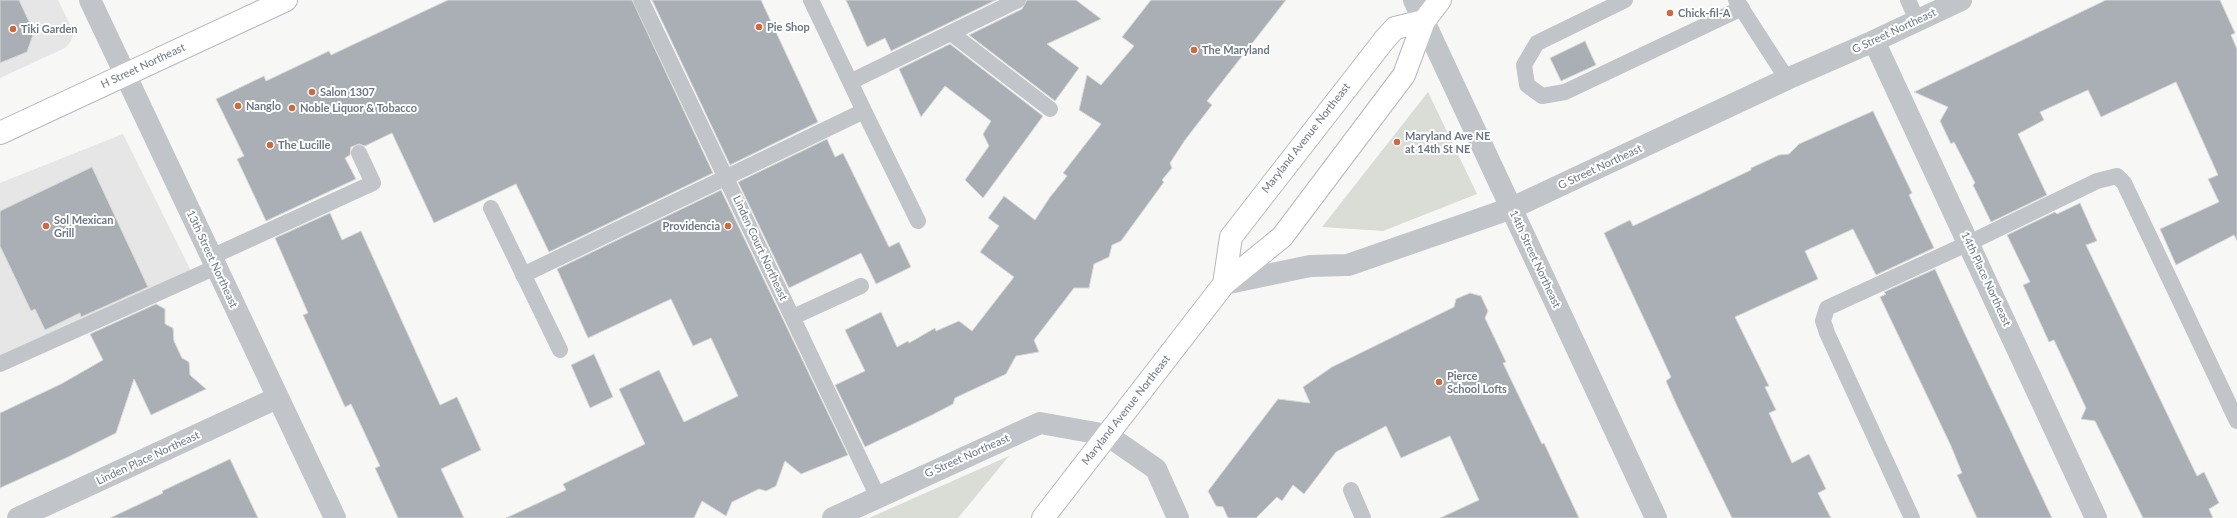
<!DOCTYPE html>
<style>
body{margin:0}
canvas{display:block;background:#f7f7f5}
</style>
<canvas width="2237" height="518"></canvas>
<script>
const ctx = document.querySelector('canvas').getContext('2d');
ctx.lineJoin = 'round';
function fillPath(path, color) { ctx.fillStyle = color; ctx.fill(path, 'evenodd'); }
const poly = rows => new Path2D(rows.map(r => 'M' + r).join(''));
function trace(path, color, width, dash) { ctx.strokeStyle = color; ctx.lineWidth = width; ctx.lineCap = dash ? 'butt' : 'round'; ctx.setLineDash(dash || []); ctx.stroke(path); }
function drawText(font, color, halo, rows, align = 'center') {
  ctx.font = font + ' Lato,sans-serif'; ctx.lineWidth = 4; ctx.setLineDash([]); ctx.textBaseline = 'middle'; ctx.strokeStyle = halo; ctx.fillStyle = color; for (const [text, x, y, turn = 0] of rows) {
    ctx.save(); ctx.translate(x, y); ctx.rotate((+turn || 0) * Math.PI / 180); ctx.textAlign = isNaN(turn) ? turn : align; if (halo) ctx.strokeText(text, 0, 0); ctx.fillText(text, 0, 0); ctx.restore();
  }
}
fillPath(poly([
 [0,0,58,0,74,33,71,41,65,48,0,78],
 [123,134,192,273,0,358,0,183]
]), '#e5e6e5');
fillPath(poly([
 [1428,92,1477,194,1383,231,1322,227],
 [1009,456,958,518,869,518]
]), '#d9ddd6');
const building = poly([
 [0,0,19,0,34,32,27,52,0,63,0,0],
 [448,0,632,0,713,173,549,252,516,184,434,223,392,133,365,146,359,144,351,147,350,155,345,158,356,179,266,221,237,159,244,156,216,99,264,76,266,81,329,51,331,55,448,0],
 [652,0,761,0,818,122,730,165,652,0],
 [846,0,996,0,891,51,885,38,867,47,846,0],
 [1027,0,1076,0,1101,19,1047,44,1079,68,1055,101,969,35,1022,9,1027,0],
 [1151,0,1286,0,1207,101,1212,105,1185,140,1170,163,1172,168,1162,180,1164,182,1121,241,1112,245,1109,257,1094,264,1089,288,1074,288,1034,340,1039,352,1016,356,1006,374,955,398,953,404,932,415,865,447,835,385,865,371,845,330,881,312,897,347,908,341,909,343,935,328,936,331,959,321,972,331,1014,277,980,252,999,226,988,218,1004,196,1035,220,1050,197,1067,176,1063,173,1101,124,1079,110,1087,75,1101,85,1134,46,1122,37,1151,0],
 [2106,0,2220,0,2235,33,2231,35,2237,49,2237,241,2234,235,2176,265,2160,229,2219,202,2208,179,2218,175,2176,82,2101,117,2088,90,2040,112,2044,120,2018,134,2047,195,1991,222,1973,185,1975,183,1954,142,1951,144,1940,121,1948,107,1914,92,2106,0],
 [1585,41,1596,65,1561,81,1550,58,1585,41],
 [950,44,1043,116,983,198,965,180,989,146,983,134,991,121,945,86,921,117,899,69,950,44],
 [1873,111,1912,193,1909,195,1934,248,1876,275,1853,229,1805,251,1818,279,1735,317,1769,386,1765,387,1776,410,1769,413,1792,463,1809,454,1826,489,1818,493,1831,518,1732,518,1677,406,1666,381,1671,377,1604,233,1630,220,1633,226,1751,170,1751,168,1779,155,1789,154,1799,144,1873,111],
 [827,139,835,157,843,153,889,247,899,242,911,267,876,284,861,253,789,288,738,182,827,139],
 [92,167,148,287,81,317,80,313,45,330,35,309,31,311,0,246,0,211,92,167],
 [721,190,848,455,801,474,785,461,776,486,766,491,759,489,732,502,726,516,702,501,694,518,506,518,566,490,563,484,645,444,619,389,659,370,684,422,738,396,711,338,693,346,671,299,588,338,557,269,721,190],
 [2080,203,2097,241,2086,245,2197,476,2204,472,2219,503,2209,509,2213,518,2143,518,2095,421,2081,419,2086,408,2054,340,2049,342,2023,285,2030,282,2007,235,2055,212,2057,214,2080,203],
 [330,213,342,240,361,231,440,405,457,397,481,450,441,469,464,518,398,518,375,468,380,466,351,404,345,407,303,315,308,313,275,238,330,213],
 [1935,269,1964,332,2052,518,1977,518,1957,475,1962,473,1951,446,1880,297,1886,294,1884,292,1935,269],
 [1470,293,1481,296,1488,311,1485,318,1506,362,1503,363,1542,444,1544,443,1579,518,1440,518,1479,500,1450,436,1401,458,1386,426,1336,452,1304,494,1293,485,1282,501,1277,497,1256,518,1228,518,1223,507,1216,506,1208,491,1278,399,1310,403,1303,387,1332,367,1454,307,1456,299,1470,293],
 [156,304,165,309,165,324,173,328,174,341,182,358,189,362,190,375,206,389,151,415,134,379,116,433,68,457,0,488,0,413,61,384,103,360,90,334,156,304],
 [594,354,613,397,590,408,571,365,594,354],
 [230,459,258,518,110,518,163,493,162,491,230,459]
]);
fillPath(building, '#a9afb4');
trace(building, '#d9d9d7', 1);
const primary = poly([
 [0,133,286,0],
 [1224,284,1231,237,1385,39,1395,28,1424,21],
 [1043,518,1224,284,1282,237,1404,75,1424,21,1440,0]
]);
trace(primary, '#b5b8bc', 24);
trace(poly([
 [641,0,878,497],
 [1625,0,1537,43,1524,65,1527,85,1542,96,1565,92,1742,8],
 [1736,0,1787,79],
 [1908,0,1917,20],
 [951,33,1050,109],
 [850,82,1018,0],
 [864,111,918,221],
 [491,208,560,350],
 [211,257,373,183,359,153],
 [523,275,864,111,811,0],
 [793,317,861,286],
 [0,364,216,267],
 [1351,490,1363,518],
 [1912,518,1827,333,1823,321,1827,308,1969,243,2097,181,2117,176,2124,183,2237,421]
]), '#c1c4c8', 16);
trace(poly([
 [1874,41,2096,518],
 [1224,284,1310,266,1348,265,1512,208,1787,79,1874,41,1961,0],
 [18,518,277,398],
 [833,518,1040,423,1107,435,1156,469,1178,518]
]), '#c1c4c8', 22);
trace(poly([
 [90,0,335,518],
 [1414,0,1656,518]
]), '#c1c4c8', 22);
trace(primary, '#fff', 22);
for (const [x, y, r, color] of [
 [1670,13,4,"#cc693f"],
 [759,27,4,"#cc693f"],
 [13,29,4,"#cc693f"],
 [1194,50,4,"#cc693f"],
 [312,92,4,"#cc693f"],
 [238,106,4,"#cc693f"],
 [292,108,4,"#cc693f"],
 [1397,142,4,"#cc693f"],
 [270,145,4,"#cc693f"],
 [46,226,4,"#cc693f"],
 [728,226,4,"#cc693f"],
 [1439,382,4,"#cc693f"]
]) { const dot = new Path2D(); dot.arc(x, y, r, 0, 2 * Math.PI); ctx.fillStyle = color; ctx.fill(dot); trace(dot, '#fff', 1.5); }
drawText('bold 11px', '#6a7682', '#fff', [
 ["Chick-fil-A",1678,13],
 ["Pie Shop",767,27],
 ["Tiki Garden",21,29],
 ["The Maryland",1202,50],
 ["Salon 1307",320,92],
 ["Nanglo",246,106],
 ["Noble Liquor & Tobacco",300,108],
 ["Maryland Ave NE",1405,136],
 ["at 14th St NE",1405,149],
 ["The Lucille",278,145],
 ["Sol Mexican",54,220],
 ["Grill",54,233],
 ["Providencia",720,226,"right"],
 ["Pierce",1447,376],
 ["School Lofts",1447,389]
], 'left');
drawText('11px', '#6a7682', '#fff', [
 ["G Street Northeast",1894,31,-25],
 ["H Street Northeast",143,66,-25],
 ["Maryland Avenue Northeast",1306,138,-52],
 ["G Street Northeast",1600,167,-25],
 ["Linden Court Northeast",760,248,65],
 ["13th Street Northeast",212,259,65],
 ["14th Street Northeast",1535,259,65],
 ["14th Place Northeast",1986,279,65],
 ["Maryland Avenue Northeast",1126,410,-52],
 ["G Street Northeast",967,456,-24],
 ["Linden Place Northeast",148,458,-25]
]);
</script>
